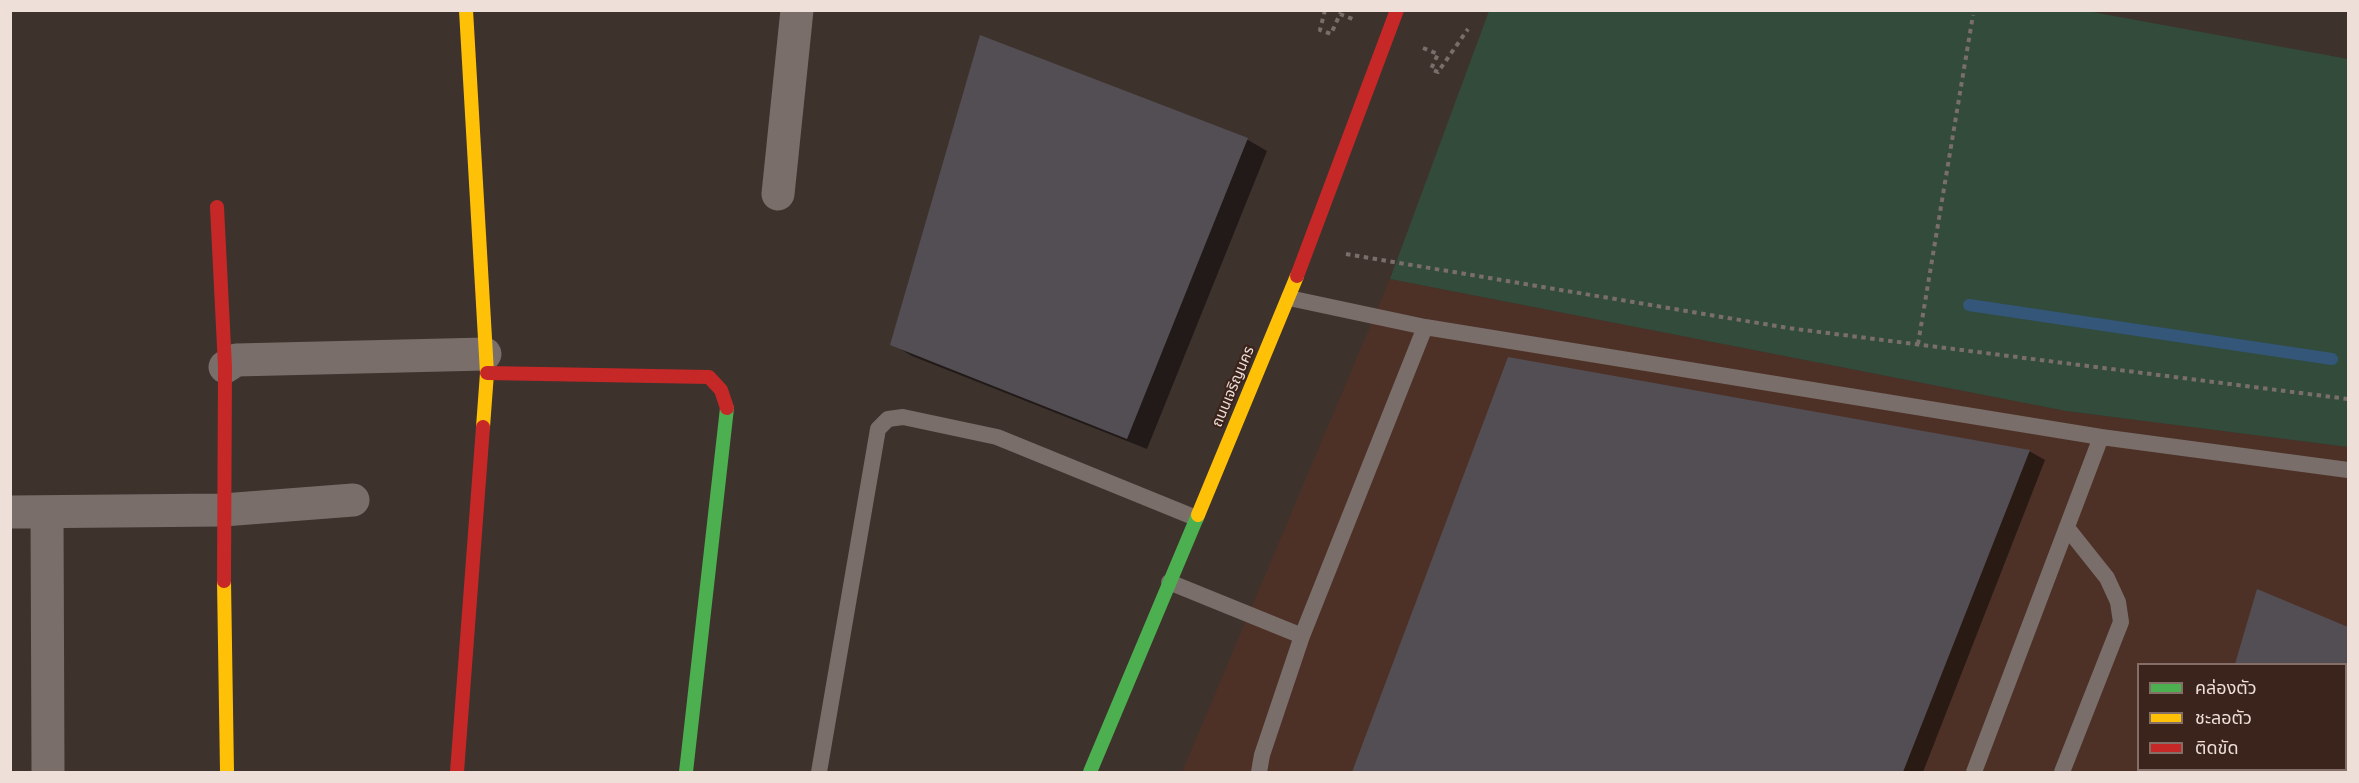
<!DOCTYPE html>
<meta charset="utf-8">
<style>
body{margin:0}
#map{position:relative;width:2359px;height:783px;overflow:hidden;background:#3e322d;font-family:"Nunito Sans","Noto Sans Thai",sans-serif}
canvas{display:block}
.frame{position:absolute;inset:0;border:12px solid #efdfd9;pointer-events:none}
.legend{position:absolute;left:2137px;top:663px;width:210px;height:108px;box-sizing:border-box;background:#3b241b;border:2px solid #836f67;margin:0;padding:8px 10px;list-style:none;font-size:18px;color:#efdfd9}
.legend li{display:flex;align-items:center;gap:12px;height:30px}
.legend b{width:30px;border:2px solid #836f67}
</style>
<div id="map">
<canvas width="2359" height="783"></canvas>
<div class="frame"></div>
<ul class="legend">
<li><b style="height:8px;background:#4caf50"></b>คล่องตัว</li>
<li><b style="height:8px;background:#ffc107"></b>ชะลอตัว</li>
<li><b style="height:8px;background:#c62828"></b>ติดขัด</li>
</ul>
</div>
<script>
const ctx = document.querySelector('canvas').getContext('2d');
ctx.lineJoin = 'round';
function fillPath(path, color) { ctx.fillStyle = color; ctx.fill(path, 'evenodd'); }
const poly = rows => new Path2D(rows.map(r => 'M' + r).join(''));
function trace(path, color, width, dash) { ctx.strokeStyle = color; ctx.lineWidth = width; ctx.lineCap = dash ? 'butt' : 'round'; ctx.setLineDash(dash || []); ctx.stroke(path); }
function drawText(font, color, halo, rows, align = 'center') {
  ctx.font = font + ' "Nunito Sans","Noto Sans Thai",sans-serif'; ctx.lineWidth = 4.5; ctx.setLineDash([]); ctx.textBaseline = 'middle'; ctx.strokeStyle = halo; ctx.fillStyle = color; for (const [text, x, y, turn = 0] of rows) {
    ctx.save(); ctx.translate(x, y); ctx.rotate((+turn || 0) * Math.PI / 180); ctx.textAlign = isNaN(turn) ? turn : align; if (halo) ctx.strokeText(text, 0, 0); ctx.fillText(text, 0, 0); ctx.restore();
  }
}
fillPath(poly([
 [1390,279,2066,411,2348,447,2348,772,1182,772],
 [2138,664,2346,664,2346,770,2138,770]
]), '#4d3127');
fillPath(poly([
 [1489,11,2087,11,2348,59,2348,447,2066,411,1390,279]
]), '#324b3a');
fillPath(poly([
 [981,37,1248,140,1267,151,1147,449,912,356,892,344],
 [1509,359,2029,451,2045,460,1923,772,1353,772],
 [2258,591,2348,628,2348,772,2196,772,2197,770,2346,770,2346,664,2236,664]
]), '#0007');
trace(poly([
 [1969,305,2332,359]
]), '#335679', 12);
fillPath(poly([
 [980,35,1248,138,1127,439,890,345],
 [1508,357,2030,450,1903,772,1352,772],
 [2257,589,2348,627,2348,772,2195,772,2196,770,2346,770,2346,664,2235,664]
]), '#534e54');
trace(poly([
 [1325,10,1320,30,1331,34,1340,14,1355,20],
 [1423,48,1438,54,1431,69,1438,72,1468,29],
 [1346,254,1788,328,2348,399],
 [1918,344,1973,15]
]), '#796e6a', 4, [4.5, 4.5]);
trace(poly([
 [1289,298,1425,327,2101,437,1974,772],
 [2101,437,2348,470],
 [1169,582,1302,636],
 [819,772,878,429,888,419,903,417,997,437,1196,518],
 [1259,772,1262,755,1302,636,1425,327],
 [2062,772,2121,622,2118,602,2107,578,2068,529]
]), '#796e6a', 16);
trace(poly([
 [778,194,797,10],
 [225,367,236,360,485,354],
 [10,512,223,510,353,500],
 [47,512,48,772]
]), '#796e6a', 33);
trace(poly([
 [686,772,727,408],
 [1090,772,1198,515]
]), '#4caf50', 14);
trace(poly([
 [466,10,487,373,483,427],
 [1198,515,1297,276],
 [224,581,227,772]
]), '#ffc107', 14);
trace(poly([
 [217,207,225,367,224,581],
 [1297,276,1397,10],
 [487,373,709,377,721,390,727,408],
 [457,772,483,427]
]), '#c62828', 14);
drawText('15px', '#efdfd9', '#3b241b', [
 ["ถนนเจริญนคร",1234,387,-67]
]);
</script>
